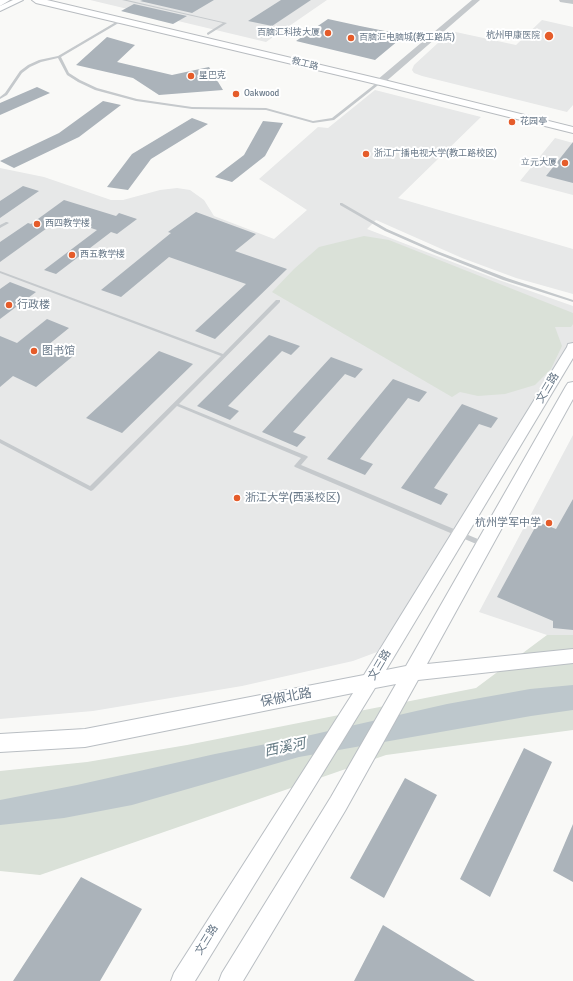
<!DOCTYPE html>
<meta charset="utf-8">
<style>
body{margin:0}
canvas{display:block;background:#f9f9f7}
</style>
<canvas width="573" height="981"></canvas>
<script>
const ctx = document.querySelector('canvas').getContext('2d');
ctx.lineJoin = 'round';
function fillPath(path, color) { ctx.fillStyle = color; ctx.fill(path, 'evenodd'); }
const poly = rows => new Path2D(rows.map(r => 'M' + r).join(''));
function trace(path, color, width, dash) { ctx.strokeStyle = color; ctx.lineWidth = width; ctx.lineCap = dash ? 'butt' : 'round'; ctx.setLineDash(dash || []); ctx.stroke(path); }
function drawText(font, color, halo, rows, align = 'center') {
  ctx.font = font + ' Signika,"Noto Sans SC",sans-serif'; ctx.lineWidth = 4; ctx.setLineDash([]); ctx.textBaseline = 'middle'; ctx.strokeStyle = halo; ctx.fillStyle = color; for (const [text, x, y, turn = 0] of rows) {
    ctx.save(); ctx.translate(x, y); ctx.rotate((+turn || 0) * Math.PI / 180); ctx.textAlign = isNaN(turn) ? turn : align; if (halo) ctx.strokeText(text, 0, 0); ctx.fillText(text, 0, 0); ctx.restore();
  }
}
fillPath(poly([
 [90,0,327,0,266,42],
 [542,20,573,27,573,105,567,112,422,76,414,73,412,70,414,65,451,31,516,45],
 [375,90,481,117,398,198,573,249,573,294,516,278,462,258,376,220,367,229,499,280,573,306,573,345,377,652,353,661,242,686,93,711,0,719,0,168,44,177,111,200,123,200,160,190,177,188,190,190,204,200,214,216,274,239,307,210,259,179,318,127,328,128],
 [555,138,573,143,573,195,520,181],
 [573,435,573,635,547,635,479,612]
]), '#e7e8e8');
fillPath(poly([
 [364,236,389,240,573,313,573,324,571,327,555,327,562,346,551,369,535,385,505,394,478,396,460,392,452,397,272,292,294,269,319,247],
 [547,635,573,635,573,730,386,755,40,875,0,871,0,771,87,762,187,745,476,688]
]), '#dae1d8');
fillPath(poly([
 [573,685,573,710,531,716,299,757,132,805,64,818,0,825,0,800,77,785,215,754,302,737,447,704,530,689]
]), '#bdc7cc');
fillPath(poly([
 [143,0,214,0,192,13,140,1],
 [281,0,311,0,272,26,248,21],
 [134,4,187,16,173,24,121,11],
 [328,19,360,26,405,35,375,60,296,41],
 [107,37,135,45,117,62,172,75,209,67,223,90,159,95,133,78,76,65],
 [37,87,50,93,0,115,0,103],
 [103,101,121,105,79,137,14,168,0,161,59,133],
 [192,118,208,124,151,159,128,190,107,187,132,154],
 [263,121,283,123,265,156,232,182,215,177,244,155],
 [573,142,573,183,546,176],
 [23,186,39,191,0,218,0,201],
 [64,200,116,216,119,213,137,219,117,234,111,232,56,274,44,270,97,230,61,218,0,262,0,242,28,223,31,224],
 [196,212,256,234,235,251,287,269,215,339,195,331,246,284,169,257,121,297,101,290,171,233,168,232],
 [10,282,36,292,0,319,0,289],
 [47,319,69,328,48,345,73,356,36,387,13,376,0,387,0,336,17,343],
 [269,335,300,346,291,355,282,351,228,406,239,411,230,420,197,406],
 [159,351,193,364,122,433,86,418],
 [331,357,363,369,355,378,345,374,293,432,306,437,297,447,262,432],
 [393,379,427,392,419,402,408,398,360,459,373,464,365,475,327,459],
 [462,404,498,418,491,428,479,424,434,488,448,494,441,505,401,488],
 [573,499,573,630,553,628,553,621,497,597,538,522,556,529],
 [524,748,552,762,490,897,460,879],
 [405,778,437,795,384,898,350,878],
 [573,824,573,882,553,871],
 [81,877,142,909,100,981,13,981],
 [383,925,475,981,354,981]
]), '#abb3ba');
const secondary = poly([
 [13,0,23,0,0,11,0,6,13,0],
 [573,343,573,358,386,670,406,666,566,386,568,383,573,382,573,399,427,664,573,649,573,663,418,680,345,811,243,981,219,981,222,973,331,797,396,684,375,688,195,981,171,981,174,973,353,693,85,747,0,752,0,734,85,729,364,675,567,347,568,344,573,343]
]);
const primary = poly([
 [0,0,10,0,0,6,0,0],
 [32,0,47,0,380,79,573,127,573,133,380,85,36,3,32,0]
]);
trace(secondary, '#b9bec3', 2);
trace(primary, '#b8bcc0', 2);
fillPath(poly([
 [122,0,127,0,227,23,208,35,207,34,207,33,223,23,122,0],
 [121,19,122,20,122,21,61,57,69,73,80,80,97,88,137,99,192,107,266,108,313,121,332,118,379,81,382,82,334,120,313,123,266,110,192,109,136,101,95,90,78,82,67,75,58,58,41,62,30,67,22,73,7,95,0,99,0,97,5,93,20,71,28,65,39,60,58,56,121,19],
 [340,203,342,203,387,229,437,251,507,278,573,300,573,302,503,280,435,253,385,231,340,205,340,203],
 [6,222,7,222,9,223,0,228,0,225,6,222],
 [0,271,223,354,276,300,280,300,280,302,179,404,307,456,308,457,307,458,301,465,485,542,486,544,485,546,481,546,295,467,294,466,295,465,301,458,177,406,93,490,91,491,0,443,0,439,90,486,221,356,0,273,0,271]
]), '#c5c9cc');
fillPath(poly([
 [472,0,480,0,383,84,377,84,376,82,377,80,472,0],
 [559,0,573,0,573,4,560,2,559,0]
]), '#c5c9cc');
fillPath(secondary, '#fff');
fillPath(primary, '#fff');
for (const [x, y, r, color] of [
 [328,33,4,"#e55c2a"],
 [549,36,5,"#e55c2a"],
 [351,38,4,"#e55c2a"],
 [191,76,4,"#e55c2a"],
 [236,94,4,"#e55c2a"],
 [512,122,4,"#e55c2a"],
 [366,154,4,"#e55c2a"],
 [565,163,4,"#e55c2a"],
 [37,224,4,"#e55c2a"],
 [72,255,4,"#e55c2a"],
 [9,305,4,"#e55c2a"],
 [34,351,4,"#e55c2a"],
 [237,498,4,"#e55c2a"],
 [549,523,4,"#e55c2a"]
]) { const dot = new Path2D(); dot.arc(x, y, r, 0, 2 * Math.PI); ctx.fillStyle = color; ctx.fill(dot); trace(dot, '#fff', 1.5); }
drawText('9px', '#687888', '#fff', [
 ["百脑汇科技大厦",320,33,"right"],
 ["杭州甲康医院",540,36,"right"],
 ["百脑汇电脑城(教工路店)",359,38],
 ["星巴克",199,76],
 ["Oakwood",244,94],
 ["花园亭",520,122],
 ["浙江广播电视大学(教工路校区)",374,154],
 ["立元大厦",557,163,"right"],
 ["西四教学楼",45,224],
 ["西五教学楼",80,255]
], 'left');
drawText('9px', '#687888', '#fff', [
 ["教工路",305,64,14]
]);
drawText('11px', '#687888', '#fff', [
 ["行政楼",17,305],
 ["图书馆",42,351],
 ["浙江大学(西溪校区)",245,498],
 ["杭州学军中学",541,523,"right"]
], 'left');
drawText('11px', '#687888', '#fff', [
 ["文三路",548,388,-59],
 ["文三路",380,665,-59],
 ["文三路",207,940,-58]
]);
drawText('13px', '#687888', '#fff', [
 ["保俶北路",286,698,-11]
]);
drawText('italic 14px', '#637983', '#fff', [
 ["西溪河",285,748,-12]
]);
</script>
